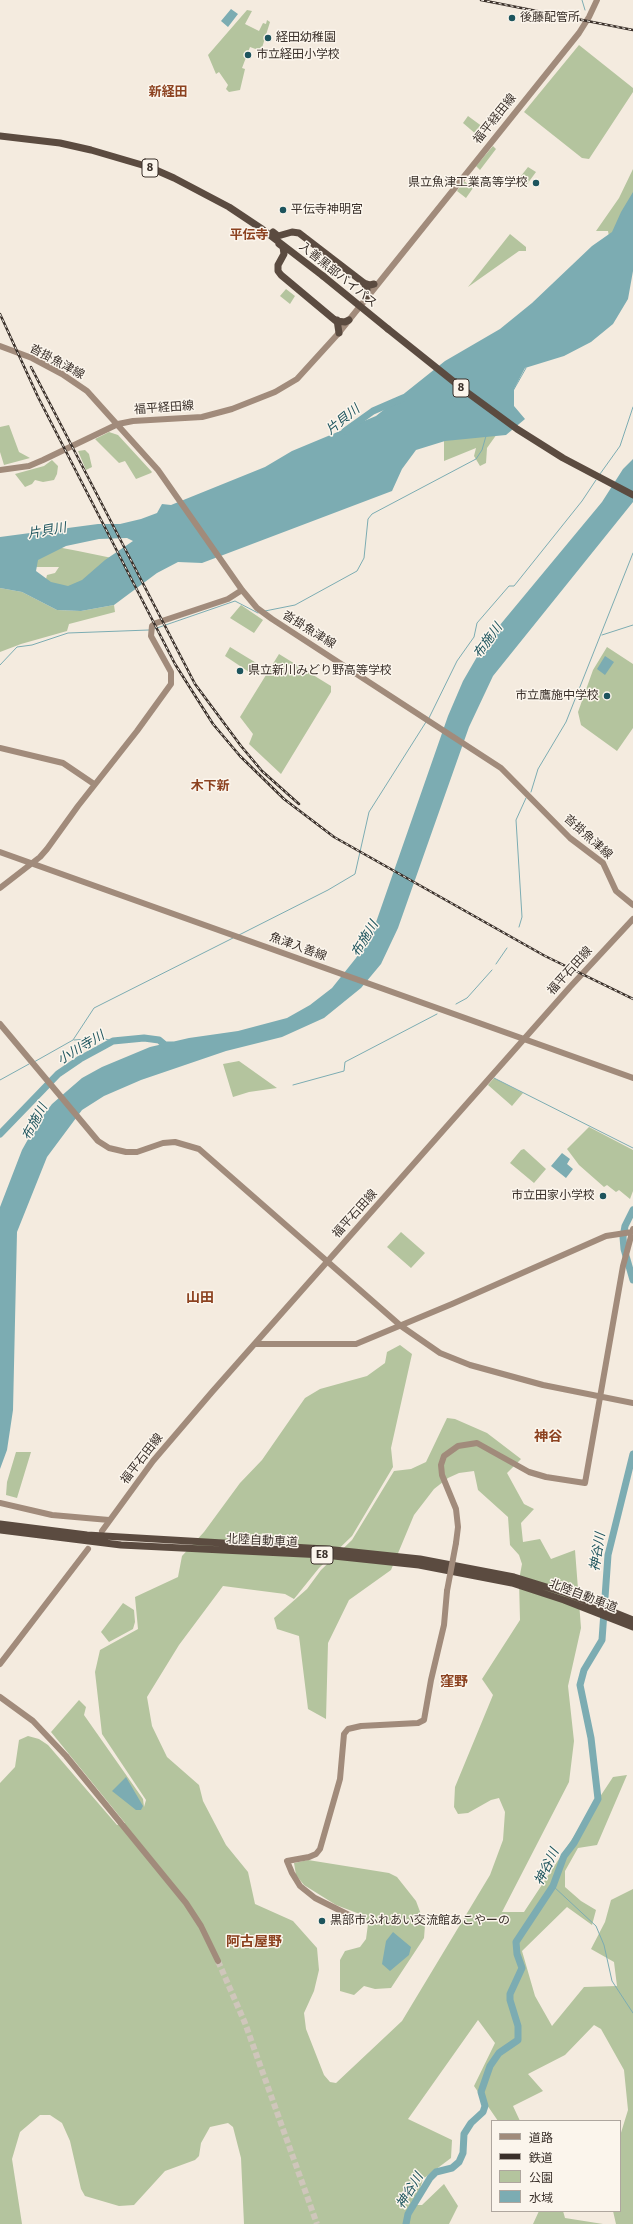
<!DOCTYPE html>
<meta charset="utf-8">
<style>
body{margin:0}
#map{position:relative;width:633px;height:2224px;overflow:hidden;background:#f4ebdf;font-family:"Fira Sans","Noto Sans JP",sans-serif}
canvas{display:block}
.legend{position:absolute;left:491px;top:2120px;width:130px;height:92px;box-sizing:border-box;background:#fbf5ec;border:1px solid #aea69e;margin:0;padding:5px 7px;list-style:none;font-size:12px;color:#3a302a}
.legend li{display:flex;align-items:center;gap:8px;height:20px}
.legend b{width:20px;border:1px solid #aea69e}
</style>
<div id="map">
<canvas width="633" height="2224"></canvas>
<ul class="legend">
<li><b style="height:5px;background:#a18b7b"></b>道路</li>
<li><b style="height:5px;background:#3a302a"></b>鉄道</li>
<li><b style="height:11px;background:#b4c49e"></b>公園</li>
<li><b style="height:11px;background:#7cacb2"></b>水域</li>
</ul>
</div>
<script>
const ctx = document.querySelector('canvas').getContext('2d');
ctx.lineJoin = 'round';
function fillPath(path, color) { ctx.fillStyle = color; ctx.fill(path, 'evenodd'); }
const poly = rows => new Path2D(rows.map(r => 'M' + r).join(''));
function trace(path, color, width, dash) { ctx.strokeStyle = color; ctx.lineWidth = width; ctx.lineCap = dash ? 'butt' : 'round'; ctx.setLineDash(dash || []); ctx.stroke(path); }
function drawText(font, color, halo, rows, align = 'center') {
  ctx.font = font + ' "Fira Sans","Noto Sans JP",sans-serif'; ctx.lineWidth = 3; ctx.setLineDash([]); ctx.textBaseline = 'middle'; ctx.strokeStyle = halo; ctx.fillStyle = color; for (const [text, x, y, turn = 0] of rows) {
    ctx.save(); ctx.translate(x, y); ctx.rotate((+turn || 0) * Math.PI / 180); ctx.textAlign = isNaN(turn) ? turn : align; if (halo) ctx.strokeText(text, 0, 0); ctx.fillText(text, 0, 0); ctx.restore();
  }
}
fillPath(poly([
 [247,10,252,11,245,24,259,31,263,23,266,24,267,20,270,22,261,51,250,47,242,68,245,69,240,90,229,92,226,89,228,85,219,72,216,74,208,55],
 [579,45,633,88,633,92,589,159,582,158,524,112],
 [468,116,483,127,477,135,463,123],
 [493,146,496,149,480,170,476,166],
 [528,167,536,172,525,187,517,181],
 [633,169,633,225,610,242,608,231,596,231,619,198],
 [464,181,473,188,466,198,457,191],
 [510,234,526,247,526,251,519,251,468,287],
 [286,289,295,296,290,304,280,296],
 [504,424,487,448,486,463,480,466,474,456,476,448,444,461,444,434],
 [9,425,19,452,30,458,4,465,0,452,0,427],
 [109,432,118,435,152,472,151,473,136,479,125,461,119,463,95,439],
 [85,450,89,454,92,467,86,470,78,451],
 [52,460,58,466,57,474,54,480,43,482,35,480,32,484,25,487,15,474,44,466],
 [57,547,78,551,112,558,69,594,45,583,47,575,55,573,59,567,32,567,33,550],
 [0,588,22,592,57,610,81,611,114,605,115,612,69,624,67,631,21,644,0,652],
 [241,605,263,620,254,633,230,618],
 [230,647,258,664,252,674,225,656],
 [607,647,633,664,633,728,617,751,581,725,578,712,593,670],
 [279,654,331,686,331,692,281,774,249,744,253,734,240,717],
 [239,1061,277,1088,249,1092,233,1097,223,1064],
 [494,1078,523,1093,512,1106,488,1085],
 [589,1127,633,1150,633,1191,630,1199,619,1190,616,1192,607,1185,604,1187,579,1165,567,1149],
 [524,1149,546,1169,534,1183,510,1163,521,1150],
 [401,1232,425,1253,411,1268,387,1247],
 [400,1345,412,1354,391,1448,393,1467,352,1536,319,1568,294,1599,285,1594,223,1586,179,1645,147,1697,152,1726,167,1757,199,1785,203,1801,226,1845,248,1872,255,1904,293,1921,317,1948,319,1970,314,1991,304,2013,306,2029,324,2075,330,2082,336,2083,402,2021,490,1875,503,1840,505,1812,499,1798,491,1800,468,1813,458,1814,454,1807,455,1787,493,1695,482,1679,520,1620,519,1580,522,1564,519,1555,510,1545,508,1517,478,1490,474,1471,459,1473,448,1478,434,1489,414,1515,391,1570,349,1600,328,1643,326,1719,308,1709,299,1636,277,1629,274,1618,307,1589,321,1570,352,1540,394,1471,411,1469,426,1462,447,1418,455,1419,487,1433,521,1459,507,1473,524,1504,534,1509,521,1523,523,1542,540,1539,551,1559,575,1550,581,1628,568,1686,574,1741,569,1782,502,1912,524,1912,613,1777,627,1775,597,1845,578,1848,565,1871,565,1887,581,1901,596,1910,592,1925,567,1907,522,1951,535,1996,552,2026,584,1987,617,1986,614,1962,591,1949,605,1922,611,1900,633,1889,633,2224,616,2224,613,2211,620,2211,620,2136,628,2110,624,2070,601,2029,594,2025,565,2055,528,2074,543,2091,513,2106,520,2121,498,2121,474,2086,495,2043,478,2020,408,2119,452,2140,451,2158,423,2179,415,2205,422,2205,444,2184,458,2206,449,2224,244,2224,241,2158,233,2127,228,2123,210,2127,201,2143,199,2156,195,2160,165,2171,134,2205,119,2206,85,2196,81,2189,70,2141,62,2123,50,2115,40,2115,20,2132,12,2159,22,2224,0,2224,0,1783,15,1767,19,1740,28,1736,39,1739,48,1745,117,1825,125,1823,51,1732,79,1700,86,1707,84,1715,143,1799,144,1807,146,1800,102,1734,95,1672,100,1650,138,1629,135,1597,178,1577,182,1556,204,1532,240,1483,262,1460,305,1398,320,1389,367,1376,385,1363,387,1352],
 [16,1452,31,1452,17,1498,6,1495,7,1482],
 [123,1603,134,1610,135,1622,133,1629,109,1642,101,1632],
 [308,1860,389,1873,397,1877,416,1901,425,1925,424,1938,391,1988,375,1989,364,1986,354,1995,340,1991,340,1960,345,1951,360,1947,366,1939,368,1924,365,1916,336,1905,304,1885,296,1875,294,1863],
 [539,2211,563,2211,565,2218,603,2224,533,2224]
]), '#b4c49e');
fillPath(poly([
 [231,9,238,14,228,27,221,21],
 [633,192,633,271,628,299,613,324,591,342,564,356,525,368,514,389,514,406,525,419,506,435,445,441,416,450,402,469,392,491,202,563,178,562,157,573,114,605,81,611,57,610,22,592,0,588,0,537,98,524,120,524,141,519,157,513,162,504,171,505,265,467,292,451,376,416,445,361,500,329,532,303,592,246,612,232,621,212],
 [127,538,133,541,105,560,82,580,68,586,51,582,36,571,38,560,66,546,99,539],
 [633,459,633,502,493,676,469,727,398,928,381,964,361,988,324,1018,282,1037,226,1051,141,1080,104,1096,82,1110,47,1157,17,1232,13,1410,7,1450,0,1469,0,1207,22,1150,36,1125,52,1104,82,1078,102,1067,150,1047,189,1038,238,1031,287,1018,310,1005,332,988,356,958,374,928,448,716,463,681,485,643,602,502,623,469],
 [605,656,614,662,605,675,597,669],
 [562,1153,570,1159,567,1164,573,1169,566,1178,551,1166],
 [126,1777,143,1806,141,1810,136,1810,112,1791],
 [393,1932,411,1947,409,1955,390,1971,382,1964,386,1941]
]), '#7cacb2');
trace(poly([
 [582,0,585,10],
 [513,391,526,368],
 [600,474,620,446,633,407],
 [265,611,295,605,357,571,364,558,368,519,372,514,476,459,482,450,486,436],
 [154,629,235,601,258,613],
 [602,635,633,625],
 [0,665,17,647,32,645,68,633,149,630],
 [429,718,457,661,474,637,477,623,509,586,514,586,582,501,596,480],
 [531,792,538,769,566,722,633,553],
 [519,927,522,917,516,820,526,798],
 [239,935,328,890,355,874,369,812,426,722],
 [496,964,507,948],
 [456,1004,467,998,492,970],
 [74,1040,101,1038,113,1041],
 [34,1062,73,1040,94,1008,233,938],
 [494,1078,633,1148],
 [0,1080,29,1064],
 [293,1085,344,1071,345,1062,437,1014],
 [553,1886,596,1926,604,1945,612,1981,633,2013]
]), '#7cacb2', 1);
trace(poly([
 [345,431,373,411,403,398],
 [0,1134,58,1074,80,1059,104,1046,113,1041,144,1038,159,1040,165,1045,172,1045],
 [633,1210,625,1226,623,1237,624,1249,633,1280],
 [406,2224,408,2214,430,2178,436,2172,452,2168,459,2162,463,2153,464,2134,471,2123,483,2112,485,2106,481,2092,490,2066,499,2053,518,2040,518,2026,510,2000,510,1994,522,1968,517,1954,516,1942,553,1886,564,1856,574,1843,598,1799,591,1738,580,1685,584,1670,602,1640,608,1555,633,1454]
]), '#7cacb2', 7);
trace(poly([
 [218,1961,245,2023,317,2224]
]), '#cfc6bb', 6, [6, 3]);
trace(poly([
 [0,346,32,358,62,374,87,391,158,470,242,590,257,608,272,619,501,768,570,838,603,863,616,891,633,905],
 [0,470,29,466,43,460,118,424,133,421,202,417,232,409,275,392,297,379,337,335,579,33,589,17,597,0],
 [0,748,63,763,94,784],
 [0,852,633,1078],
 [0,888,40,857,47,849,78,806,137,731,171,684,171,672,151,636,152,626,156,623,228,599,242,590],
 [0,1024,98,1141,109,1148,126,1152,137,1152,163,1143,175,1142,199,1149,401,1326,440,1353,470,1365,543,1385,633,1403],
 [255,1344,356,1344,452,1304,606,1236,632,1232],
 [0,1503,52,1515,109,1520],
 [102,1531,153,1461,212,1392,570,987,633,919],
 [456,1543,458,1527,456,1509,442,1475,441,1465,444,1456,458,1446,477,1443,529,1472,546,1477,585,1483,623,1266,633,1229],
 [0,1664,88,1549],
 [0,1697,33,1721,66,1756,186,1903,201,1926,218,1961],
 [349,1915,315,1898,300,1886,292,1873,287,1861,309,1857,316,1854,320,1849,340,1779,344,1734,348,1729,361,1726,418,1723,424,1720,431,1680,444,1625,447,1591]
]), '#a18b7b', 6);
trace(poly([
 [0,136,60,143,91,150,149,167,174,178,229,207,262,229,323,276],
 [273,232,278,236,292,232,299,233,364,283,370,285,374,284],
 [279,244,283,247,284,254,278,265,278,271,281,275,336,321,345,322,349,320],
 [364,283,367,289,366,298],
 [337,320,339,333],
 [388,329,468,393,517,429,563,458,633,495],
 [0,1524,87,1535,325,1549,420,1559,514,1577,566,1593,633,1620],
 [0,1530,121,1545,324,1555,419,1565,512,1583,564,1600,633,1627]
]), '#5b4b40', 7);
const rail = poly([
 [481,0,633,30],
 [0,314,38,397,175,664,213,724,240,756,284,799,334,837,545,956,633,999],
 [31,367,195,684,241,746,262,771,299,804]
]);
trace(rail, '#3a302a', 2.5);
trace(rail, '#fbf5ec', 1, [3]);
trace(poly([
 [447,1591,456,1543]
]), '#a18b7b', 6);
trace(poly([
 [323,276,388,329]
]), '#5b4b40', 7);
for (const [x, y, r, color] of [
 [512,18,4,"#1d545d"],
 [268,38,4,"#1d545d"],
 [248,55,4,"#1d545d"],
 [536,183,4,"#1d545d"],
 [283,210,4,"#1d545d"],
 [240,671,4,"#1d545d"],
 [607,696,4,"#1d545d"],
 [603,1196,4,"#1d545d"],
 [322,1921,4,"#1d545d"]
]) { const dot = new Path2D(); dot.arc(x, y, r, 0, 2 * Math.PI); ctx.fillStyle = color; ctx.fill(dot); trace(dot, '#fbf5ec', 1.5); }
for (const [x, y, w] of [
 [150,168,16],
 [461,388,16],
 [322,1555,22]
]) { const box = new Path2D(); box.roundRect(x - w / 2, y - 9, w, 18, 3); ctx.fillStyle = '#fbf5ec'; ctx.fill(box); trace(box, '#3a302a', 1); }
drawText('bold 11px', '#3a302a', null, [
 ["8",150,168],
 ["8",461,388],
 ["E8",322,1555]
]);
drawText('12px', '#3a302a', '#fbf5ec', [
 ["後藤配管所",520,18],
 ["経田幼稚園",276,38],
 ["市立経田小学校",256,55],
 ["県立魚津工業高等学校",528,183,"right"],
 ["平伝寺神明宮",291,210],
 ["県立新川みどり野高等学校",248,671],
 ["市立鷹施中学校",599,696,"right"],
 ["市立田家小学校",595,1196,"right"],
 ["黒部市ふれあい交流館あこやーの",330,1921]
], 'left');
drawText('12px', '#3a302a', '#fbf5ec', [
 ["福平経田線",495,119,-51],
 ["入善黒部バイパス",338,275,39],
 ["沓掛魚津線",57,362,28],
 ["福平経田線",164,408,-4],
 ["沓掛魚津線",309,630,32],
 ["沓掛魚津線",588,837,42],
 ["魚津入善線",298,947,20],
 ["福平石田線",570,971,-48],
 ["福平石田線",355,1214,-48],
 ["福平石田線",142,1459,-52],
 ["北陸自動車道",262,1541,3],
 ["北陸自動車道",583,1596,21]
]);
drawText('bold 13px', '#8c4220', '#fbf5ec', [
 ["新経田",168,92],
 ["平伝寺",249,235],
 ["木下新",210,786]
]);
drawText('italic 13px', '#1d545d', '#fbf5ec', [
 ["片貝川",343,420,-39],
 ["片貝川",47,531,-10],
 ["布施川",488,641,-54],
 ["布施川",365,939,-59],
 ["小川寺川",81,1048,-31],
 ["布施川",35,1122,-62],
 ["神谷川",598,1552,-81],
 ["神谷川",547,1867,-64],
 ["神谷川",410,2191,-59]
]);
drawText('bold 14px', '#8c4220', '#fbf5ec', [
 ["山田",200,1298],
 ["神谷",548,1437],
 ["窪野",454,1682],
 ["阿古屋野",254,1942]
]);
</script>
